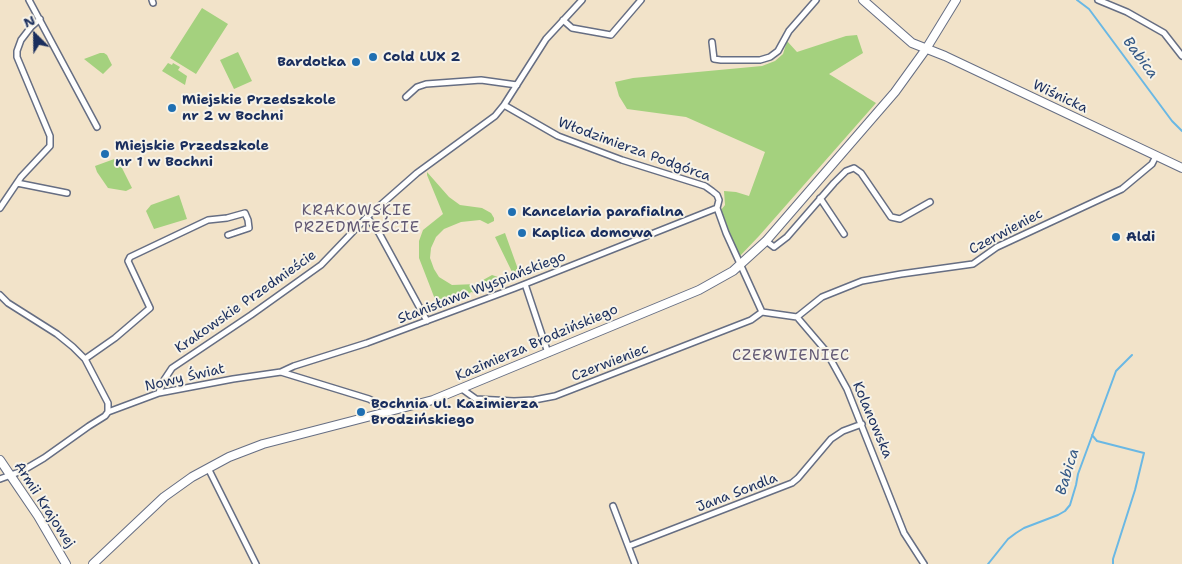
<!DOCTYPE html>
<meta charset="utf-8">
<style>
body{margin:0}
#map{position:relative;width:1182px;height:564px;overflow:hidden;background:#f2e3c9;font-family:"Shantell Sans",sans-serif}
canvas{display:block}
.north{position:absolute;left:10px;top:10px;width:50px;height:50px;-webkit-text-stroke:4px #f7f3e8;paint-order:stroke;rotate:337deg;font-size:14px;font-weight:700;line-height:20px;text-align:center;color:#1b2f5e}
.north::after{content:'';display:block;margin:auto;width:18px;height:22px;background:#1b2f5e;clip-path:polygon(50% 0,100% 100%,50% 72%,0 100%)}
</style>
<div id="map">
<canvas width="1182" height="564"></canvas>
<div class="north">N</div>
</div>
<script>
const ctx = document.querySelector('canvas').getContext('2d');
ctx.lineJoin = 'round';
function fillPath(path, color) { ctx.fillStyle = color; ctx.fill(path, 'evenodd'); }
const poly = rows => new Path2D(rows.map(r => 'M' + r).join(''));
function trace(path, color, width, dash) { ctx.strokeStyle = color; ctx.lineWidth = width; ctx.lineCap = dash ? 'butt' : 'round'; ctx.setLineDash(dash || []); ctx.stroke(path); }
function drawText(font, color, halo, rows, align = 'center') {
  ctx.font = font + ' "Shantell Sans",sans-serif'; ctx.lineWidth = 4; ctx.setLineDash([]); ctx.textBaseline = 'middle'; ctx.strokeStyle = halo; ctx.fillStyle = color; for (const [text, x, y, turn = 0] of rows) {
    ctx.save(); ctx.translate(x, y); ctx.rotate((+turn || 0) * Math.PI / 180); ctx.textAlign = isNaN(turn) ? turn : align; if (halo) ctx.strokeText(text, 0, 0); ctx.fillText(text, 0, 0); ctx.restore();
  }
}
fillPath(poly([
 [202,8,228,24,196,74,170,58],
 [857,35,863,53,829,74,876,103,759,236,739,257,721,210,725,205,724,191,736,192,749,196,765,152,686,117,627,109,619,96,615,82,633,78,762,66,775,61,783,54,787,41,797,52,846,36],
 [238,52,252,81,234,89,220,60],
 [100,53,104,53,107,55,112,65,103,74,84,59],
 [168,63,172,65,173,63,180,67,178,70,187,76,185,85,162,71],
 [117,158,132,188,126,191,108,188,97,172,95,166],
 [427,172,449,197,460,205,482,208,491,213,494,218,494,221,488,224,480,220,461,222,444,229,436,237,431,248,430,258,434,269,439,277,452,285,476,284,492,275,498,277,503,282,476,293,471,292,466,297,438,307,419,258,419,241,423,230,443,214,427,175],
 [179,195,187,219,154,229,146,211,151,205],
 [505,233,519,272,514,276,495,237]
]), '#a4d17e');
trace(poly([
 [1077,0,1089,9,1172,121,1182,131],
 [1092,435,1097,441,1144,453,1135,490,1113,559,1113,564],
 [988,564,1008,539,1016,533,1024,528,1058,515,1065,511,1070,505,1076,485,1078,474,1116,371,1132,355]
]), '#6ab8e4', 2);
const street = poly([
 [29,0,97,127],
 [152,0,153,3],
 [1098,0,1127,12,1164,33,1182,56],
 [563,20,572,28,611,35,641,0],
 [712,42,714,59,721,60,760,60,770,57,778,51,789,31,816,0],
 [406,97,417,87,426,84,481,80,517,85],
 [504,105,558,136,622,160,705,186,712,191,717,195,719,200,717,208,726,233,762,312],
 [17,183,67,193],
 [820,198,844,234],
 [0,208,21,177,50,146,50,136,17,57,17,51,21,40,31,27,40,19],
 [367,217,379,233,427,321],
 [766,241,774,247,787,237,834,183,846,171,854,168,861,173,891,217,900,219,930,202],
 [525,284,548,353],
 [0,295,8,303,57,334,73,347,85,359,108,403,108,412],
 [762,312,797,317,826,351,847,389,904,533,924,564],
 [797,317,822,297,862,281,901,274,973,264,997,247,1122,189,1152,164,1156,156],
 [85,359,115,338,150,308,128,261,130,257,208,220,227,218,245,213,248,220,249,228,228,235],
 [281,372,294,366,367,343,515,288,717,208],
 [462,389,476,399,514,401,534,400,555,396,751,320,762,312],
 [159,393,162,383,172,368,251,315,321,265,367,217,417,173,495,116,504,105,546,39,582,0],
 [208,468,256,564],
 [0,479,22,471,44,458,89,426,105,416,108,412,159,393,233,379,281,372,369,399,384,407,385,413],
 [613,506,635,564],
 [629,546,792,483,798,478,831,439,843,431,862,424]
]);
const secondary = poly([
 [863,0,912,43,945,56,1182,168],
 [0,460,38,516,66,564],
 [93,564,164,497,192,477,229,457,263,444,433,400,699,290,733,271,766,241,895,92,926,49,956,0]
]);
trace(street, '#666e83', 8);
trace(secondary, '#666e83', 10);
trace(street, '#fff', 5);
trace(secondary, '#fff', 8);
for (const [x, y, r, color] of [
 [373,57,5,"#1f6fb2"],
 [356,62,5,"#1f6fb2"],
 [172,108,5,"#1f6fb2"],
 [105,154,5,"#1f6fb2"],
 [512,212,5,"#1f6fb2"],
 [522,233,5,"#1f6fb2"],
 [1116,237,5,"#1f6fb2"],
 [361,412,5,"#1f6fb2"]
]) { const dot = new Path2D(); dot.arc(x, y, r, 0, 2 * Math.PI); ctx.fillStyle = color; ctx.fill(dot); trace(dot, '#f7f3e8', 2); }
drawText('bold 14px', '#1b2f5e', '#f7f3e8', [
 ["Cold LUX 2",383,57],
 ["Bardotka",346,62,"right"],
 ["Miejskie Przedszkole",182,100],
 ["nr 2 w Bochni",182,116],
 ["Miejskie Przedszkole",115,146],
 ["nr 1 w Bochni",115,162],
 ["Kancelaria parafialna",522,212],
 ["Kaplica domowa",532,233],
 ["Aldi",1126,237],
 ["Bochnia ul. Kazimierza",371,404],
 ["Brodzińskiego",371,420]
], 'left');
drawText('14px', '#1b2f5e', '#f7f3e8', [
 ["Wiśnicka",1060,97,25],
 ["Włodzimierza Podgórca",634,150,20],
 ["Czerwieniec",1006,232,-28],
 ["Stanisława Wyspiańskiego",482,288,-21],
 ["Krakowskie Przedmieście",246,302,-35],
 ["Kazimierza Brodzińskiego",537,343,-23],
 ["Czerwieniec",610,363,-21],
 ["Nowy Świat",185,378,-13],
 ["Kolanowska",872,420,67],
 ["Jana Sondla",737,493,-21],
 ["Armii Krajowej",44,505,57]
]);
drawText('italic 15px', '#335886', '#f7f3e8', [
 ["Babica",1140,58,53],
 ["Babica",1068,472,-73]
]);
ctx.letterSpacing = '1px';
drawText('15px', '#615873', '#f7f3e8', [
 ["KRAKOWSKIE",357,211],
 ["PRZEDMIEŚCIE",357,228],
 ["CZERWIENIEC",791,356]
]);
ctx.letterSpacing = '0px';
</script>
